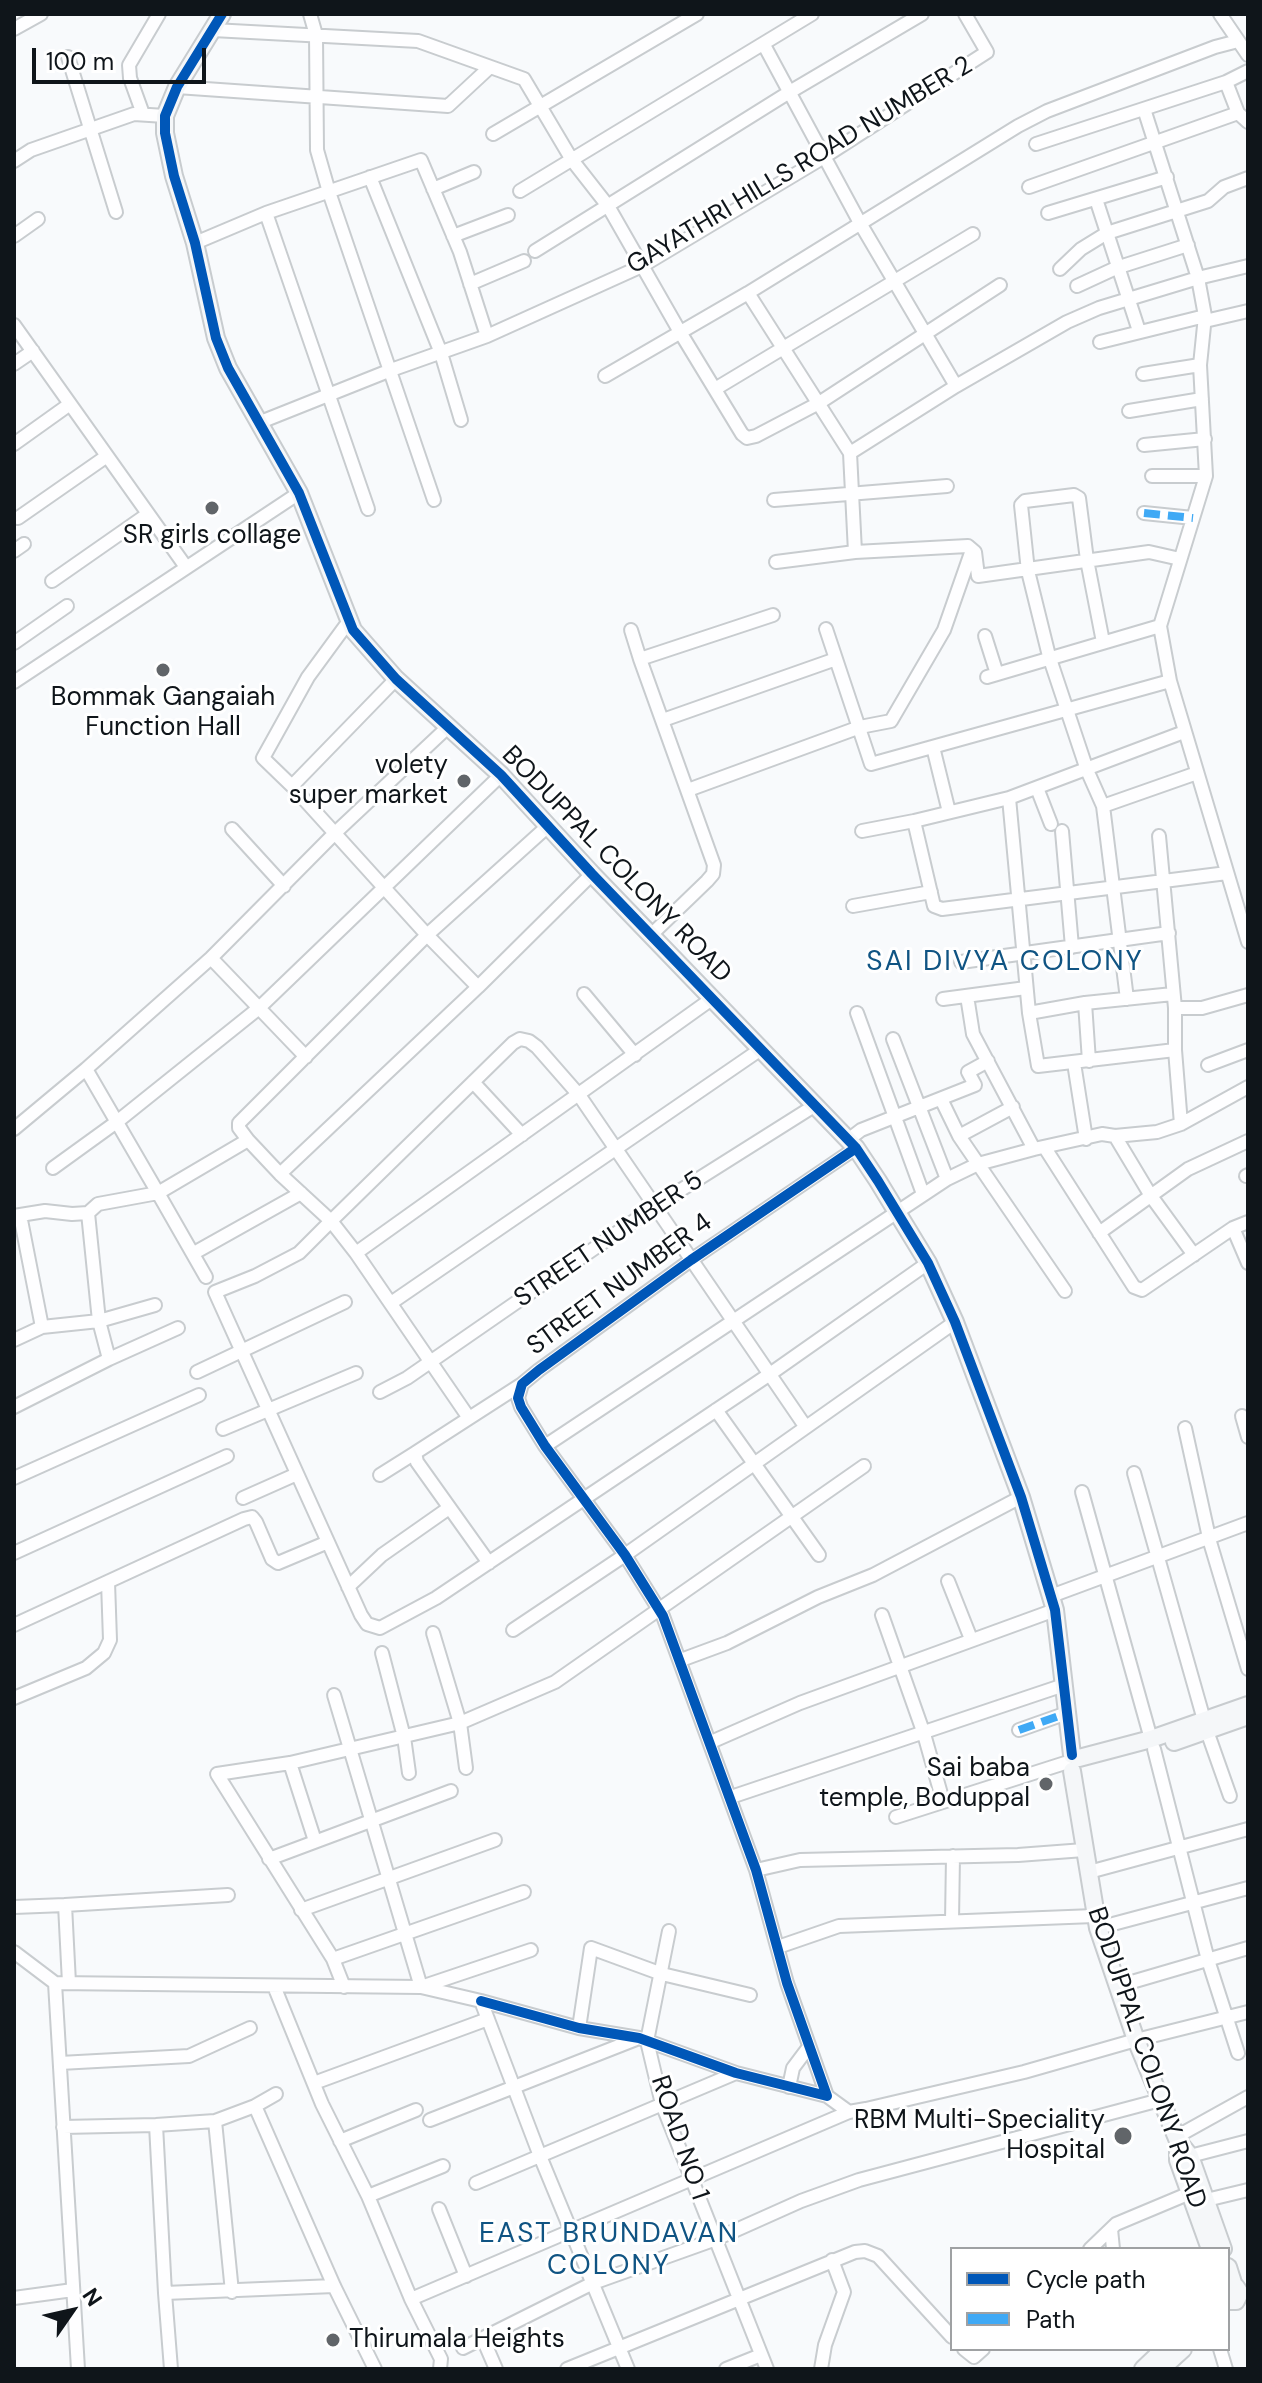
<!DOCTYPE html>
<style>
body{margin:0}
#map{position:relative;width:1262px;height:2383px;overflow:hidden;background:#f8fafc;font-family:"DM Sans",sans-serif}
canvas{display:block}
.frame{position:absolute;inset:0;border:16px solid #0f151a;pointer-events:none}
.legend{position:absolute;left:950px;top:2247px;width:280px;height:104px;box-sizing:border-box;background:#fff;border:2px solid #9fa1a3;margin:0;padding:10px 14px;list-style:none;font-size:24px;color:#0f151a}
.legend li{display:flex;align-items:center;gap:16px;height:40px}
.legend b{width:40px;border:2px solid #9fa1a3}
.north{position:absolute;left:32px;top:2271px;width:80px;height:80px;-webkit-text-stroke:6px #fff;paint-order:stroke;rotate:56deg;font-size:22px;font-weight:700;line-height:32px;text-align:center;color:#0f151a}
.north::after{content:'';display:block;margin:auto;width:28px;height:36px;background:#0f151a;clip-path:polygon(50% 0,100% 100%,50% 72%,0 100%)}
.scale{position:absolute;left:32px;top:48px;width:174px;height:36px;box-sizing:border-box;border:4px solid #0f151a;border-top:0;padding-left:10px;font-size:24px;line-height:28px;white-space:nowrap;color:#0f151a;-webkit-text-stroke:6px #fff;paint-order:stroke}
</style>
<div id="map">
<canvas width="1262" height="2383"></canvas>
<div class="frame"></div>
<ul class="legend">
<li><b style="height:10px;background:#0057b8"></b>Cycle path</li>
<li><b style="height:10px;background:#3fa9f5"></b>Path</li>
</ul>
<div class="north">N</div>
<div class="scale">100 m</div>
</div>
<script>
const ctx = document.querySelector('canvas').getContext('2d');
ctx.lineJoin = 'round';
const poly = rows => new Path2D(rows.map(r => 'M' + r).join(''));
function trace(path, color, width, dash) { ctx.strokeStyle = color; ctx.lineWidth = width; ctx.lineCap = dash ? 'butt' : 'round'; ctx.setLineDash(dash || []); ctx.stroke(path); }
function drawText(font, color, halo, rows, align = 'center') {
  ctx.font = font + ' "DM Sans",sans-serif'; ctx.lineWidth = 6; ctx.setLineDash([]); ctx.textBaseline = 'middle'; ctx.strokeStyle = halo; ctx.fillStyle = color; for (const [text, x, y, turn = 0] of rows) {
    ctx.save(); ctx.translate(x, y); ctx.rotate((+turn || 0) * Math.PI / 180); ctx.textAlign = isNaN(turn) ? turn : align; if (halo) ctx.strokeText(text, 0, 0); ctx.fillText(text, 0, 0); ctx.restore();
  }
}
const street = poly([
 [310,14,316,35,317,150,329,192,434,500],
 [1220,14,1248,55],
 [14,29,41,14],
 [213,30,418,41,524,79,572,160,608,206,680,332,742,434,747,438,756,436,819,403,1000,285],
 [1238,41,1215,47,1047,111,1018,126,748,293,850,453,956,386,1067,322,1099,308,1198,278,1248,266],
 [764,45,860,223,956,386],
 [68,57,116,212],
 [1226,82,1238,113,1248,122],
 [177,87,448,106,490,67],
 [1144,109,1198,278,1205,316,1200,365,1206,476,1160,626,1170,681,1248,942],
 [143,114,130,78,129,65,159,14],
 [493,134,697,14],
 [1036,144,1226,82,1248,71],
 [14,161,31,150,134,114,165,116],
 [370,177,441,353,461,420],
 [1029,187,1238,113],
 [433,189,474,172],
 [520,191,812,14],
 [1096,199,1139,331],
 [266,213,368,509],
 [1048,213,1167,177],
 [14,236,38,219],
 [453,236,508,215],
 [195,243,266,213,421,160,460,252,487,336],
 [535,251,788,93,922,14],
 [1060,269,1081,249,1107,233,1208,201,1224,187,1248,178],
 [470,284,524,261],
 [1077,286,1116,268,1188,245],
 [1205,321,1248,311],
 [14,325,186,567],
 [1100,342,1205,316],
 [14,364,33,351],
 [1143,374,1200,365],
 [605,376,748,293],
 [715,389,973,234],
 [1129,411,1202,399],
 [258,423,391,370,487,336,642,266,824,157,987,52,965,14],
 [14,444,70,404],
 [1144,445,1205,439],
 [850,453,855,552],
 [1152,476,1206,476],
 [774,500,947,486],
 [1144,513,1193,518],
 [18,518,107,456],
 [14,551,24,544],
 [776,562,855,552,968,546,975,552,978,576,1149,552,1180,559],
 [52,581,148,514],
 [826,629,871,764,1170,681],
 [631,630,640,659],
 [985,636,997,674],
 [1103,642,1087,560,1079,498,1074,495,1025,501,1021,505,1028,571,1049,656,1087,770,1103,806,1127,999],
 [14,643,67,606],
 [987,677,1160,626],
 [396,679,292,786,427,935,478,987],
 [14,682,299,493],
 [663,720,836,659],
 [933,747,949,812],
 [292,786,263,758,308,677,349,621],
 [1037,788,1051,824],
 [688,790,860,727,891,721,944,630,972,550],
 [1009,798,1029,1013,1038,1066,1175,1050],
 [1103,806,1197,773],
 [914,821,934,906,942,909,1227,873],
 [232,829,284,886],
 [862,831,914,821,1009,798,1184,732],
 [1062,831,1072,947],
 [1159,836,1175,1008,1175,1050,1181,1124],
 [853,906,931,892],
 [651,935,707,881,713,874,714,865,640,659,773,615],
 [211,958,306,1057],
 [961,962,1169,933],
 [584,994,635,1055],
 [967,996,973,1034,1034,1149],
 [943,999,1026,988],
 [1085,1003,1089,1061],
 [1175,1008,1202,1008,1248,995],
 [857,1013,923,1194],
 [1029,1013,1085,1003,1173,994],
 [893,1039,947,1179],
 [1074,1063,1086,1139],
 [1208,1065,1248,1050],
 [473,1082,522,1135],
 [941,1099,959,1136,1065,1291],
 [14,1129,86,1069,211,958,335,833,449,726],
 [959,1136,1013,1107],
 [1115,1136,1151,1196,1194,1255],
 [248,1140,239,1128,239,1123,427,935,548,826],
 [848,1140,861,1130,975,1085,968,1072,988,1061],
 [1045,1148,1134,1287,1142,1290,1233,1228,1248,1222],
 [53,1168,118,1121,259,1008,501,775],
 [280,1174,478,987,592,874],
 [1246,1176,1248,1175],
 [88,1213,99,1321,109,1359],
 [20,1215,42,1327],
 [14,1216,45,1211,72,1214,88,1213,98,1204,158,1193,86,1069],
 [1233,1228,1248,1263],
 [1099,1233,1188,1169,1248,1141],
 [194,1253,301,1193],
 [356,1253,713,998],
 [206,1277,158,1193,248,1140,280,1174,331,1221,299,1253,255,1276,215,1292,361,1615,367,1624,380,1628,436,1598,770,1374,928,1263],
 [391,1303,761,1049],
 [14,1340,42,1327,99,1321,155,1305],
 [197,1372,345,1302],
 [380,1392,407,1378,657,1205,814,1106],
 [14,1407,109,1359,178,1328],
 [716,1410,819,1555],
 [1242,1416,1248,1437],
 [469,1418,356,1253,331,1221,513,1043,520,1039,529,1041,537,1047,579,1095,805,1426],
 [1185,1428,1210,1542,1248,1669],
 [223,1429,356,1373],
 [545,1446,947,1179,978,1164,1034,1149,1102,1134,1115,1136,1157,1132,1181,1124,1248,1087],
 [1134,1473,1204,1720],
 [380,1475,415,1453],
 [14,1478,199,1395],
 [1082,1492,1151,1739],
 [243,1498,297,1474],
 [14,1553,227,1456],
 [489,1563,417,1462,415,1453,522,1384],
 [948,1581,971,1639],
 [348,1587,382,1555,449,1508],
 [1051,1596,1248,1523],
 [882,1615,924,1734,943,1801],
 [14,1625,244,1519,252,1517,256,1522,272,1559,278,1563,328,1542],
 [513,1630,625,1555,955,1322],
 [433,1633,460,1723,466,1768],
 [382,1653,404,1737,409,1773],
 [681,1660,727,1643,818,1597,873,1575,1021,1497],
 [334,1695,421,1987,531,1950],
 [14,1698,86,1668,104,1653,110,1640,108,1582],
 [1019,1730,1067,1713],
 [1207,1731,1230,1796],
 [711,1742,800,1703,1055,1610],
 [1154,1749,1208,1960,1238,2053],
 [290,1763,315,1841],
 [731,1797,1064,1685],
 [896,1817,1065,1763],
 [269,1859,451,1791],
 [756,1870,800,1860,1018,1855,1084,1850],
 [1089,1872,1248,1829],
 [14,1907,65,1905],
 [301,1910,495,1840],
 [952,1921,953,1856],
 [1098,1928,1248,1888],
 [669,1931,647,2041,662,2104,767,2369],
 [778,1947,839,1926,1094,1916],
 [14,1952,55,1983,421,1987,481,2001,540,2156,628,2369],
 [333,1959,524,1892],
 [55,1983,78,2369],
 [69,1983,65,1905,228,1895],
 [274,1986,322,2104,368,2196,411,2299,441,2359,440,2369],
 [1118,1986,1248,1948],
 [344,1987,333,1959,217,1774,290,1763,460,1723,555,1682,864,1466],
 [481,2001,579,2028,639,2038,736,2073,827,2096,787,1983,756,1870,663,1616,625,1555,545,1446,521,1407,518,1398,522,1384,539,1370,691,1260,856,1148],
 [579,2028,591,1948,662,1974,750,1995],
 [60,2063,189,2056,250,2028],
 [314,2083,488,2019],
 [789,2087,793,2068,808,2048],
 [827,2096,849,2112,866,2109,1024,2072,1136,2040,1248,2012],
 [255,2106,334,2286,375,2369],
 [430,2120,639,2038],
 [215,2121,232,2292],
 [156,2125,165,2293,334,2286],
 [63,2127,156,2125,215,2121,255,2106,276,2094],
 [1176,2137,1248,2097],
 [340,2141,416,2110],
 [1190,2156,1248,2141],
 [476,2183,736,2073],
 [368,2196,443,2166],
 [1198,2202,1248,2190],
 [439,2209,466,2276],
 [1111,2229,1113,2249],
 [1090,2249,1116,2224,1190,2193],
 [165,2293,171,2369],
 [14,2298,73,2290],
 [411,2299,849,2112],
 [483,2339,496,2369],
 [463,2348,593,2283,716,2239,801,2201,859,2180,1160,2100],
 [964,2349,974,2357,983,2349],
 [1220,2349,1226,2369],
 [567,2369,855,2252,865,2251,878,2256,952,2337],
 [726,2369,761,2355],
 [821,2369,825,2345,844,2292,832,2260]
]);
const secondary = poly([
 [222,14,177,87,165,116,165,133,174,176,195,243,216,338,228,368,299,493,353,630,396,679,501,775,592,874,856,1148,878,1181,928,1263,955,1322,1021,1497,1055,1610,1072,1755],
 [1174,1742,1248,1716],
 [1079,1758,1151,1739,1248,1705],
 [1072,1771,1098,1928,1136,2040,1178,2141,1178,2160,1210,2249],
 [1178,2141,1190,2156,1223,2249],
 [1228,2267,1234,2286],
 [1228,2287,1236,2287,1240,2293,1236,2301,1228,2301],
 [1143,2369,1164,2349],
 [1161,2369,1183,2349]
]);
trace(street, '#c8cccf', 16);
trace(secondary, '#c8cccf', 20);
trace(street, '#fefeff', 12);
trace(secondary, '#f5f7f9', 16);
trace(poly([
 [1144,513,1193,518],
 [1019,1730,1067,1713]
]), '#3fa9f5', 8, [16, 8]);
trace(poly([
 [222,14,177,87,165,116,165,133,174,176,195,243,216,338,228,368,299,493,353,630,396,679,501,775,592,874,856,1148,878,1181,928,1263,955,1322,1021,1497,1055,1610,1072,1755],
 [481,2001,579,2028,639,2038,736,2073,827,2096,787,1983,756,1870,663,1616,625,1555,545,1446,521,1407,518,1398,522,1384,539,1370,691,1260,856,1148]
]), '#0057b8', 10);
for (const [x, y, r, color] of [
 [212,508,8,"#616569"],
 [163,670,8,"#616569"],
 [464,781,8,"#616569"],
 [1046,1784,8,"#616569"],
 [1123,2136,10,"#616569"],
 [333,2340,8,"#616569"]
]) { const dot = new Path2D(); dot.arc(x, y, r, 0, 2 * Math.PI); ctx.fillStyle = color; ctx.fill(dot); trace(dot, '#fff', 3); }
drawText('26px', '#0f151a', '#fff', [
 ["GAYATHRI HILLS ROAD NUMBER 2",800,166,-31],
 ["BODUPPAL COLONY ROAD",616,865,46],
 ["STREET NUMBER 5",609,1240,-34],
 ["STREET NUMBER 4",620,1285,-36],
 ["BODUPPAL COLONY ROAD",1146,2058,71],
 ["ROAD NO 1",679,2138,71]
]);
drawText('26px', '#0f151a', '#fff', [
 ["SR girls collage",212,536,"center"],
 ["Bommak Gangaiah",163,698,"center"],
 ["Function Hall",163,728,"center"],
 ["volety",448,766],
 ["super market",448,796],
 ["Sai baba",1030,1769],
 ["temple, Boduppal",1030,1799],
 ["RBM Multi-Speciality",1105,2121],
 ["Hospital",1105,2151],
 ["Thirumala Heights",349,2340,"left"]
], 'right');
ctx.letterSpacing = '2px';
drawText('28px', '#105483', '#fff', [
 ["SAI DIVYA COLONY",1005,963],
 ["EAST BRUNDAVAN",609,2235],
 ["COLONY",609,2267]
]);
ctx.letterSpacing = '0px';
</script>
